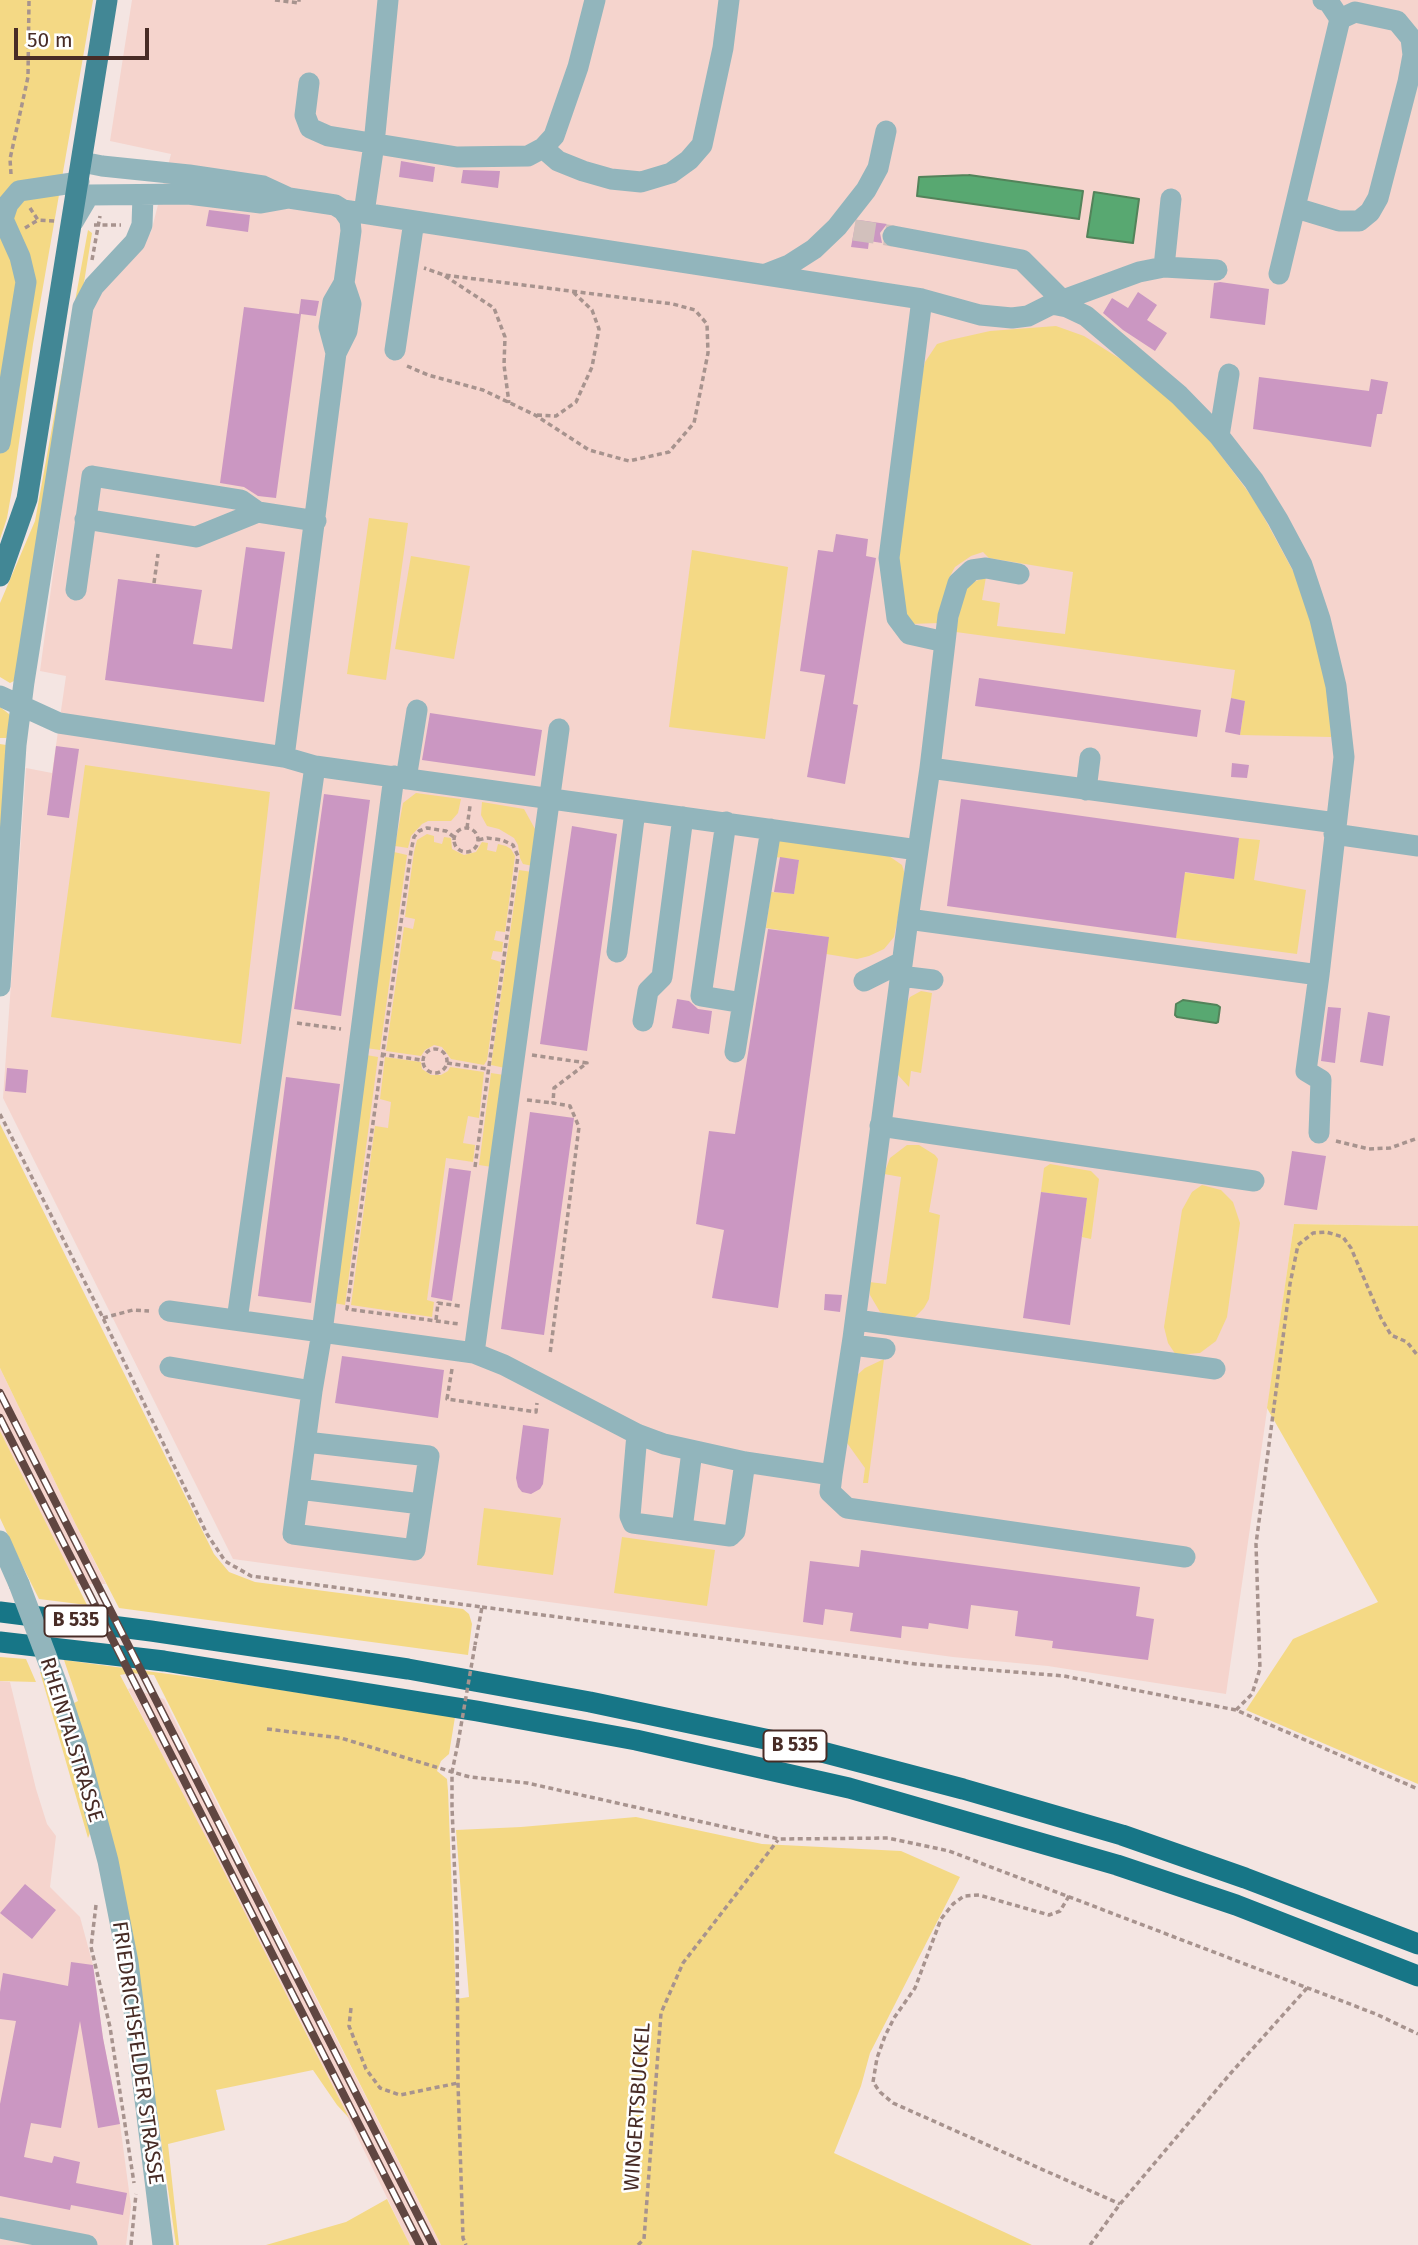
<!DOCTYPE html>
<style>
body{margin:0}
#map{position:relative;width:1418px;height:2245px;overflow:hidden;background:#f4e5e2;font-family:"Fira Sans",sans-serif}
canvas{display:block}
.scale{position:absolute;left:14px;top:28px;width:135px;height:32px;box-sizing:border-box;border:4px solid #482c26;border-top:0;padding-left:9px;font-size:21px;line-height:24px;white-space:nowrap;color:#482c26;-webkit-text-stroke:5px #fff;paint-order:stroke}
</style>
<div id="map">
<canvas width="1418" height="2245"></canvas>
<div class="scale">50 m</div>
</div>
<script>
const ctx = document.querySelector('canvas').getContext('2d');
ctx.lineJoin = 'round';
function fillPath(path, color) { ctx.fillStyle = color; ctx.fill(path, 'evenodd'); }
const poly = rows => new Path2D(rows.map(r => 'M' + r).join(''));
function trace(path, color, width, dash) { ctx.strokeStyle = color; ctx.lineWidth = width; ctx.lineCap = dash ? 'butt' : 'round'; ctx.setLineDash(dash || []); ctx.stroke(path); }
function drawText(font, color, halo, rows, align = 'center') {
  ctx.font = font + ' "Fira Sans",sans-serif'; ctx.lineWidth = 5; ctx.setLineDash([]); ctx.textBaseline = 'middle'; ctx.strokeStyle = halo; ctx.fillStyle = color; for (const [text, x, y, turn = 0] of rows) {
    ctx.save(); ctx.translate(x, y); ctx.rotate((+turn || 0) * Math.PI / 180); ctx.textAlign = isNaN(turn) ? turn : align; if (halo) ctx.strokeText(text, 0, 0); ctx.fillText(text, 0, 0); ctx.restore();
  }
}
fillPath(poly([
 [132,0,1418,0,1418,1226,1294,1224,1226,1694,1048,1666,953,1657,233,1559,3,1098,26,768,52,773,66,676,40,671,89,306,151,232,171,154,110,141],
 [0,1368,75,1523,106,1584,75,1584,0,1431],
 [0,1681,10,1682,36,1789,47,1824,56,1836,50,1887,80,1917,93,1965,103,2038,120,2124,131,2206,126,2245,0,2245],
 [131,1688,164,1699,441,2245,410,2245,316,2052,128,1689]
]), '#f5d4cd');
fillPath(poly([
 [0,0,93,0,33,344,14,478,7,518,0,539],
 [88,230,92,233,82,295,14,681,10,683,0,677,0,603,35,521],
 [1056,326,1084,336,1136,369,1181,410,1210,441,1255,501,1299,582,1315,631,1329,696,1331,737,1240,735,1245,701,1231,698,1235,670,956,632,962,594,971,583,986,577,982,600,1000,603,997,626,1065,634,1073,572,989,558,983,552,971,556,955,567,949,578,945,606,940,623,910,624,905,616,897,574,921,379,925,362,937,344,950,340,990,331],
 [369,518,408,523,386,680,347,674],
 [692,550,788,567,765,739,669,727],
 [411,556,470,566,454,659,395,649],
 [0,707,9,714,13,722,12,734,6,738,0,738],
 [0,744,6,745,0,919],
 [85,765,270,792,241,1044,51,1017],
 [416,793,461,799,458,813,451,821,428,821,422,824,411,836,408,848,395,846,403,803],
 [482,802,524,809,535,829,533,866,523,864,520,858,518,845,514,838,499,829,487,826,481,815],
 [427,834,434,836,434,842,442,844,444,837,451,838,452,849,464,855,476,852,482,842,488,843,487,850,496,852,498,844,506,846,511,849,515,856,505,932,496,931,494,940,503,942,502,952,493,951,491,959,501,962,487,1060,484,1065,451,1059,442,1047,434,1045,425,1050,421,1056,386,1051,404,927,413,929,415,919,405,917,414,852,417,840],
 [779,838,886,854,902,865,906,878,894,937,884,949,869,956,857,959,826,954,828,937,766,928,771,892,794,894,799,860,775,857],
 [1239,838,1260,840,1254,880,1306,890,1297,954,1176,938,1181,896,975,844,1233,879],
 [394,852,407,855,380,1050,366,1048],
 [519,870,532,872,505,1068,491,1065],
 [921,991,932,993,921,1073,911,1071,909,1087,898,1075,898,1068,907,1003,910,997],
 [366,1055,378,1057,345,1305,334,1303],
 [385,1057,421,1062,422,1069,431,1075,441,1075,448,1071,450,1067,484,1072,479,1118,468,1116,463,1143,475,1145,473,1162,446,1158,427,1300,434,1302,432,1317,351,1305,375,1126,388,1128,391,1102,380,1099],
 [491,1073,504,1075,492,1167,479,1165],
 [0,1124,214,1554,229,1572,255,1582,463,1609,469,1614,472,1624,468,1655,119,1608,75,1523,0,1368],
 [907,1145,919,1145,935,1155,938,1159,929,1212,940,1215,929,1299,924,1308,915,1317,902,1320,880,1312,870,1295,869,1282,886,1284,901,1177,884,1174,890,1158],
 [1050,1164,1091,1171,1099,1179,1091,1239,1082,1237,1087,1198,1041,1192,1044,1168],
 [1202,1185,1221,1190,1233,1202,1240,1223,1227,1317,1216,1341,1200,1353,1176,1355,1168,1343,1164,1327,1182,1210,1192,1192],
 [1294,1224,1418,1226,1418,1784,1246,1710,1293,1639,1378,1602,1267,1408],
 [884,1359,868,1483,863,1483,865,1468,847,1443,856,1376,865,1368],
 [0,1431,87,1605,39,1599,19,1559,0,1518],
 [484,1508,561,1518,553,1575,477,1565],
 [622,1537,715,1550,707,1606,614,1593],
 [0,1657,26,1659,36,1682,0,1681],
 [64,1660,236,1683,455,1717,449,1754,441,1761,437,1771,447,1779,448,1791,456,1999,469,1997,456,1830,521,1827,636,1817,762,1844,901,1851,960,1877,870,2053,861,2086,834,2153,1032,2245,441,2245,154,1675,131,1673,120,1675,218,1860,349,2118,337,2105,313,2070,216,2090,225,2130,168,2144,179,2245,176,2245,151,2070,74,1703,78,1701],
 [40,1672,43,1672,65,1741,91,1831,88,1838],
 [387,2199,410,2245,266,2245,346,2222]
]), '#f4d985');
const water = poly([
 [969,175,1083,191,1079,219,917,196,919,177,969,175],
 [1094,192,1139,199,1133,243,1087,237,1094,192],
 [1183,1000,1217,1005,1220,1007,1218,1022,1216,1023,1177,1017,1175,1015,1176,1004,1183,1000]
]);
fillPath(water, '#58a871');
trace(water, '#53835a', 2);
fillPath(poly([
 [401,161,435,167,433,182,399,177],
 [463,170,500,171,498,188,461,183],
 [209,210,250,215,248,232,206,226],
 [859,220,887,224,880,233,882,243,869,241,868,249,851,247,855,226],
 [1220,282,1269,289,1265,325,1210,318,1214,283],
 [1138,292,1157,305,1147,320,1167,333,1155,351,1123,330,1103,313,1112,298,1128,308],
 [301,299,319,301,316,316,301,314,276,498,258,496,244,487,220,483,244,307,299,314],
 [1259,377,1369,391,1371,379,1388,382,1382,414,1377,414,1371,447,1253,429],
 [836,534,868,539,866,556,876,558,853,704,858,705,845,784,807,777,825,675,800,671,818,550,833,552],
 [246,547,285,552,264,702,105,680,118,579,202,590,193,644,232,649],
 [979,678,1201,710,1197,737,975,706],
 [1231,698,1245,701,1240,735,1225,732],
 [430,713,542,730,535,776,422,760],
 [56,746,79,749,69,818,47,815],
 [1232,763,1249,765,1247,778,1231,777],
 [324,794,370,800,341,1016,294,1009],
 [961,799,1239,838,1234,879,1185,872,1176,938,947,906],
 [572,826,617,834,587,1051,540,1044],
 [780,857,799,860,794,894,774,892],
 [768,929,829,937,778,1308,712,1298,724,1230,696,1224,709,1131,735,1134],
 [677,999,689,1001,698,1009,712,1011,709,1034,672,1028],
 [1328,1007,1341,1008,1335,1063,1321,1061],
 [1368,1012,1390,1016,1383,1066,1360,1062],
 [7,1068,28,1070,26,1093,5,1091],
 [286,1077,340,1084,311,1303,258,1296],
 [530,1112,574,1118,544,1335,501,1329],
 [1292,1151,1326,1156,1317,1210,1284,1205],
 [449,1168,471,1171,452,1301,431,1297],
 [1041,1192,1087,1198,1070,1325,1023,1318],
 [825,1294,842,1295,840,1312,824,1310],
 [342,1356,444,1370,438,1418,335,1403],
 [523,1425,549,1429,543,1484,540,1489,531,1494,522,1492,518,1487,516,1478],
 [861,1550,1140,1587,1136,1616,1154,1619,1148,1660,1052,1648,1053,1641,1015,1636,1018,1611,971,1605,968,1629,929,1623,928,1629,902,1626,901,1638,850,1631,853,1613,825,1609,823,1625,803,1622,810,1561,859,1567],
 [25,1884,56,1910,32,1939,0,1913],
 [71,1962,93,1965,103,2038,120,2124,98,2128,80,2021,61,2128,31,2123,24,2157,52,2163,54,2156,80,2162,76,2183,127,2193,123,2215,71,2205,70,2210,0,2196,0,2104,16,2021,0,2019,0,1992,3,1973,68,1986]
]), '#cb97c2');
trace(poly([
 [854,230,893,236]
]), '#d2c0bc', 21, [21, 10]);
trace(poly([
 [275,0,299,3,299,0],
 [11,174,10,159,28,77,29,0],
 [30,208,38,220,55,221],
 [94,225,121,225],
 [25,228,38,220],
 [92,260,100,216],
 [445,276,494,308,505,337,504,365,509,403],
 [407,366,428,375,483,390,535,415,589,450,629,461,669,452,694,423,708,353,707,324,695,310,673,304,444,275,424,268],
 [537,415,556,416,576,402,592,367,599,329,592,310,573,292],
 [154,583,158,554],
 [467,828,470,806],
 '454 840a12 12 0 1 1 24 0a12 12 0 1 1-24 0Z',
 [454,837,446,831,427,828,419,831,414,837,411,851,347,1309,459,1324],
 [297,1023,341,1029],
 '423 1061a12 12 0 1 1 24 0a12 12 0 1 1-24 0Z',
 [381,1054,422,1060],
 [532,1055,587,1063,554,1088,553,1103,570,1106,579,1127,550,1354],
 [447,1063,487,1069],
 [527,1100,553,1103],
 [0,1114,103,1318,207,1534,225,1561,251,1576,482,1607,475,1645],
 [1336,1141,1369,1149,1390,1148,1418,1138],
 [475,1167,518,856,513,845,502,840,487,838,478,840],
 [103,1318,133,1310,149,1311],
 [436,1320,438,1303,460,1306],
 [452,1369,447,1399,536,1412,537,1403],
 [482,1607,916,1664,1064,1676,1236,1710,1418,1789],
 [1236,1710,1252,1694,1260,1669,1256,1544,1290,1284,1298,1245,1313,1233,1326,1232,1343,1237,1351,1248,1381,1318,1391,1335,1407,1342,1418,1356],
 [267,1729,341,1738,452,1772,452,1807,457,1928,458,2083,463,2238,466,2245],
 [458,1743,452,1772,470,1777,527,1783,779,1839,888,1838,949,1851,1376,2014,1418,2034],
 [1069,1896,1060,1911,1049,1915,979,1895,964,1896,953,1904,941,1919,915,1988,894,2018,885,2036,877,2058,873,2082,880,2092,893,2103,1120,2204],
 [96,1905,91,1947,110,2027,134,2183],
 [351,2008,349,2026,366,2069,380,2088,400,2095,458,2083],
 [131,2245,136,2194],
 [638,2245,644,2239,661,2013,683,1963,778,1840],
 [1090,2245,1120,2204,1230,2074,1307,1988]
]), '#a7938e', 3.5, [5, 3.5]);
trace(poly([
 [309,83,305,115,310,128,328,136,457,157,528,156,543,148,554,136,578,67,595,0],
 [543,148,558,161,583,171,611,179,641,182,671,173,689,160,702,145,723,48,729,0],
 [82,162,102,166,189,175,263,186,289,198,335,205,343,210,350,220,351,231,344,283,333,302,329,327,336,353],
 [1296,208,1339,221,1359,221,1370,212,1378,198,1408,82,1413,55,1411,38,1397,21,1355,12,1340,19],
 [364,213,374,144,388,0],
 [73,222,89,195,188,194,261,203,289,198],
 [893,236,1022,260,1061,299],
 [1164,267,1171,199],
 [766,274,789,265,814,249,837,227,866,190,878,168,886,131],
 [1279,274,1340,19,1328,1,1323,0],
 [1052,304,1139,272,1164,267,1217,270],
 [395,350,414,221],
 [1219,436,1229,374],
 [0,443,26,282,20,257,3,219,8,204,19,191,79,182],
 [85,519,196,537,258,512,316,521],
 [76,590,92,476,241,500,258,512],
 [945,642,948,616,958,583,972,570,986,568,1019,574],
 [0,696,59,723,284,757,315,766,918,850],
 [284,757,336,353,347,331,351,304,344,283],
 [930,768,1336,823],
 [406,779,417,710],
 [1086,790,1090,758],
 [726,822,701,996,743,1003],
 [1334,834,1418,846],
 [908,919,930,768,945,642,909,634,897,618,889,558,922,299],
 [617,952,635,811],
 [900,976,933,980],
 [864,981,902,962],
 [0,986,16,745,24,682,83,307,94,286,135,242,142,225,143,195],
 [643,1021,648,991,662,977,683,817],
 [735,1052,771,829],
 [880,1126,1254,1181],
 [1319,1133,1321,1080,1306,1071,1319,975],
 [169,1311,474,1353,504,1365,637,1434,664,1444,745,1462,832,1475,853,1338,908,919,1319,975,1344,757,1336,686,1320,619,1302,565,1278,520,1254,481,1219,436,1179,395,1086,316,1067,307,1052,304,1028,316,1012,318,980,315,922,299,343,210],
 [237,1320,315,766],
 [856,1320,1215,1369],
 [852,1345,885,1349],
 [474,1353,559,729],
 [170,1367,312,1391],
 [637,1434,630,1516,633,1523,730,1536,735,1531,745,1462],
 [306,1442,429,1456,415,1550,293,1534,312,1391,322,1332,394,776],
 [832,1475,830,1492,847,1508,1185,1557],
 [299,1489,421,1504],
 [682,1529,692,1451],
 [0,1541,19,1584],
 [58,1687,77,1745,108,1861,128,1962,163,2245],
 [0,2228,87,2245]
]), '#92b5bc', 21);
trace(poly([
 [0,576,27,499,107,0]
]), '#428795', 21);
trace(poly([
 [0,1612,151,1631,408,1669,590,1702,803,1747,963,1789,1122,1835,1245,1878,1418,1944],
 [0,1642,164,1661,477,1711,636,1740,849,1788,1117,1865,1236,1905,1418,1976]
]), '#177687', 21);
const rail = poly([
 [0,1393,433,2245],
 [0,1418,420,2245]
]);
trace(rail, '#604641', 8);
trace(rail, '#fff', 5, [16]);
trace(poly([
 [458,1743,475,1645]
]), '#a7938e', 3.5, [5, 3.5]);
trace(poly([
 [19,1584,58,1687]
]), '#92b5bc', 21);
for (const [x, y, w] of [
 [76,1621,63],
 [795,1746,63]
]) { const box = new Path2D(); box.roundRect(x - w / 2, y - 15.5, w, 31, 5); ctx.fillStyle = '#fff'; ctx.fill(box); trace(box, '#482c26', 2); }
drawText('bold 19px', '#482c26', null, [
 ["B 535",76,1621],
 ["B 535",795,1746]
]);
drawText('21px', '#482c26', '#fff', [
 ["RHEINTALSTRASSE",71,1740,73],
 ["FRIEDRICHSFELDER STRASSE",137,2053,82],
 ["WINGERTSBUCKEL",638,2107,-86]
]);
</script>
